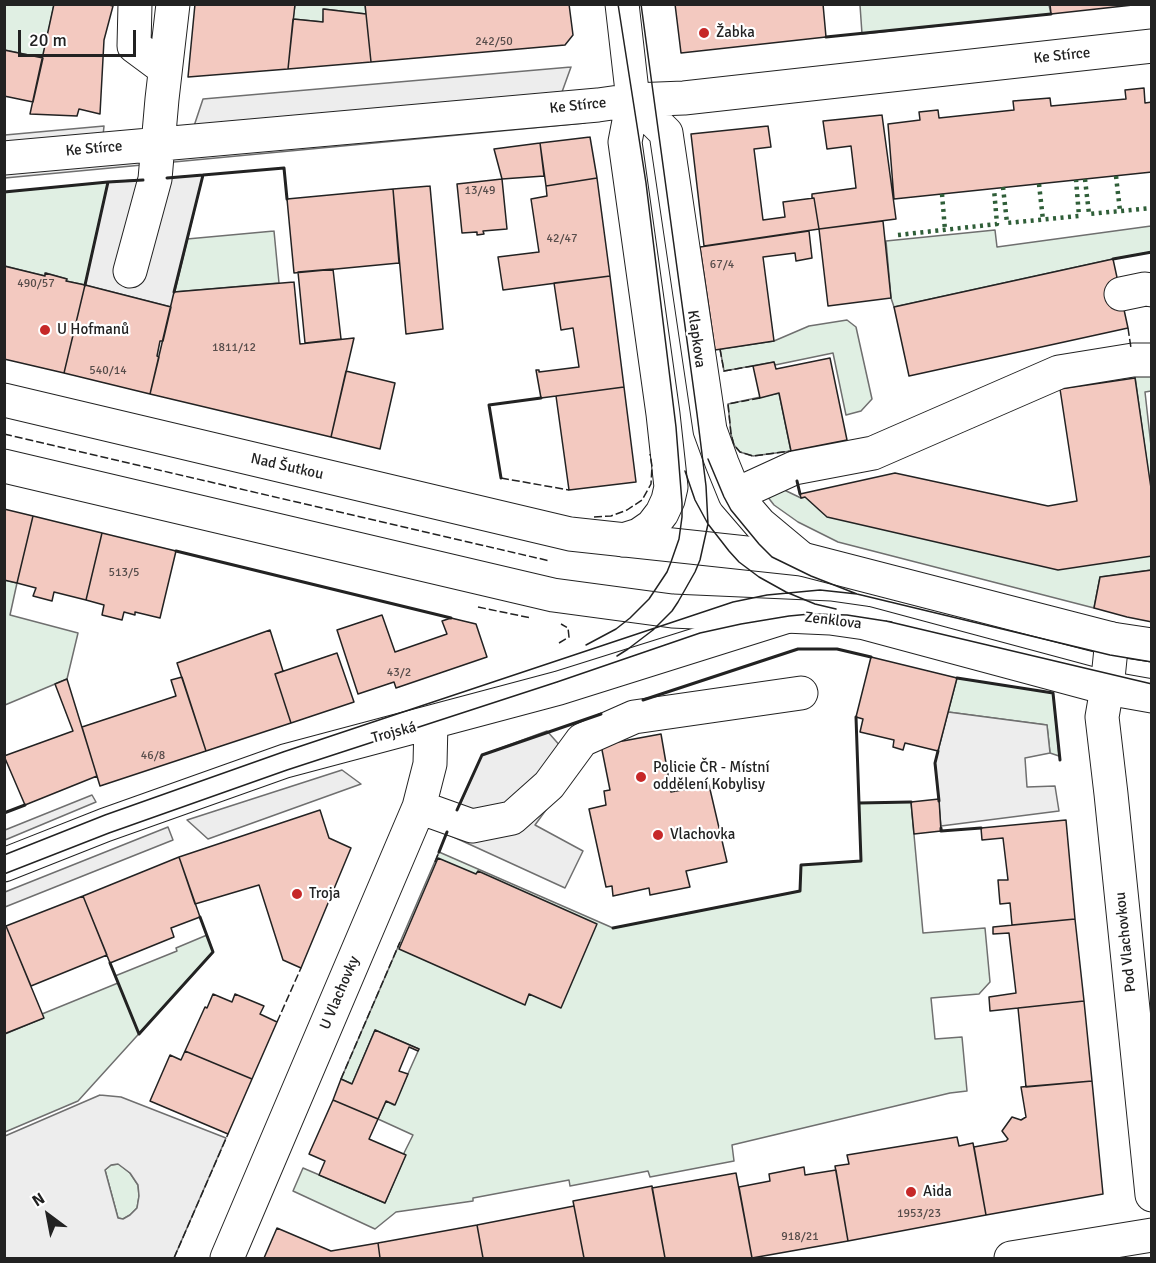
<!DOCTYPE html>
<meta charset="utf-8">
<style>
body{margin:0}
#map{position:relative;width:1156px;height:1263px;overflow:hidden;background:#fff;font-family:Signika,sans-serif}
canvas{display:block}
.frame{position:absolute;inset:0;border:6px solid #222;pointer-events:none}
.north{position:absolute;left:18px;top:1185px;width:60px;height:60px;-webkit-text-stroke:4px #fff;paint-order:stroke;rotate:328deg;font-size:16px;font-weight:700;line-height:24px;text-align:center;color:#222}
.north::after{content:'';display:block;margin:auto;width:21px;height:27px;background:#222;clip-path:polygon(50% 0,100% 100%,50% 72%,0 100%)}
.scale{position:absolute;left:18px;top:30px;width:118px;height:27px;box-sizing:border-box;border:3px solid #222;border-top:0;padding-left:8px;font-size:18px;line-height:21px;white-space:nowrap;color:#222;-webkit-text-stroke:4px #fff;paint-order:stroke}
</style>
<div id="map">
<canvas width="1156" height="1263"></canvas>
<div class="frame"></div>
<div class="north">N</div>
<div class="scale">20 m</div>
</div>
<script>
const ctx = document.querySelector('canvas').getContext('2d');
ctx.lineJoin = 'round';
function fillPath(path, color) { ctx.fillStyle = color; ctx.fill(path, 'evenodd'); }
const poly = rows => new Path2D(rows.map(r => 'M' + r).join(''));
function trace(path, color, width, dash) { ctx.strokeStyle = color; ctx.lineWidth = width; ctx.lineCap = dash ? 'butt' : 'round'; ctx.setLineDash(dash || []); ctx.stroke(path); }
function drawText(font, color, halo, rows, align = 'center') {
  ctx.font = font + ' Signika,sans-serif'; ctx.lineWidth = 4.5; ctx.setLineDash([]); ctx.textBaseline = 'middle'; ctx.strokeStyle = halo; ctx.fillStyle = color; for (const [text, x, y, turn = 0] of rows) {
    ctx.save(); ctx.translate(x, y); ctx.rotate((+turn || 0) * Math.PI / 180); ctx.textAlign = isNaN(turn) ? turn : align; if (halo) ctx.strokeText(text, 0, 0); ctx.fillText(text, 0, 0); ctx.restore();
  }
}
const green = poly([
 [5,5,54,5,43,58,5,50,5,5],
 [295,5,365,5,366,14,324,9,323,22,293,19,295,5],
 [860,5,1049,5,1051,14,862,34,860,5],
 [108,182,85,285,66,281,67,279,46,273,45,276,5,266,5,192,108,182],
 [1151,226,1151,252,1113,259,894,307,891,298,886,241,995,230,997,247,1151,226],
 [274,231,279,283,174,292,187,239,274,231],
 [847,320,856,327,872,399,861,411,846,415,833,353,775,365,774,362,724,371,720,349,774,341,809,326,847,320],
 [1151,367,1151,391,1145,392,1151,446,1151,493,1134,369,1151,367],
 [779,393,791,451,753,456,740,452,734,445,731,434,728,404,779,393],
 [778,487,801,498,805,497,1151,556,1151,570,1100,577,1094,608,838,542,798,522,774,505,767,496,778,487],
 [5,580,17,583,10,615,78,633,67,679,5,705,5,580],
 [957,678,1053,693,1059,756,1050,753,1047,725,948,712,957,678],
 [911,802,923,933,985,928,990,982,979,994,931,998,935,1039,962,1037,967,1091,950,1093,732,1145,734,1161,650,1177,648,1171,570,1186,569,1180,473,1198,473,1201,396,1212,375,1229,293,1191,303,1168,385,1203,405,1156,404,1153,413,1135,378,1119,386,1101,394,1105,419,1049,375,1030,352,1084,341,1079,439,852,613,928,800,891,801,865,861,861,859,803,911,802],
 [207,935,213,952,78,1101,5,1132,5,1034,43,1018,42,1014,118,983,115,976,177,951,176,948,207,935],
 [119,1164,130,1173,138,1185,139,1196,137,1208,130,1215,123,1219,118,1218,105,1170,111,1165,119,1164]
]);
fillPath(green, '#e0efe3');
trace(green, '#6f6f6f', 1.5);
const parking = poly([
 [571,67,562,92,194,126,203,99,571,67],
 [584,111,585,123,5,178,5,164,584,111],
 [104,126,103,136,5,145,5,135,104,126],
 [203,175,171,307,85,285,108,182,203,175],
 [948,712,1047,725,1050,753,1025,758,1027,787,1055,786,1059,811,941,826,935,763,948,712],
 [547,731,578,766,535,825,583,851,565,888,447,834,482,755,547,731],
 [342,770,361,784,208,839,187,820,342,770],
 [92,795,96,802,5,840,5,830,92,795],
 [168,827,173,840,5,907,5,892,168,827],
 [100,1095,121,1097,226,1138,174,1258,5,1258,5,1136,100,1095],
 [118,1164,130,1173,138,1185,139,1196,137,1208,130,1215,123,1219,118,1218,105,1170,111,1165,118,1164]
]);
fillPath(parking, '#ededed');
trace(parking, '#6f6f6f', 1.5);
const building = poly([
 [54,4,105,4,113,6,104,40,100,114,79,109,77,116,30,114,54,4],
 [195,4,295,4,288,69,188,77,195,4],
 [365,4,569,4,573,35,565,45,371,62,365,4],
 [675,4,823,4,826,37,681,53,675,4],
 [1050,4,1133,4,1133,5,1051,14,1050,4],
 [323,9,366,14,371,62,288,69,293,19,323,22,323,9],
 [4,50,43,58,33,102,4,96,4,50],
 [1144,88,1145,103,1152,102,1152,172,894,199,888,124,920,120,919,112,938,110,939,118,1014,110,1013,101,1050,98,1051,106,1126,99,1125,90,1144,88],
 [882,115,896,219,819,229,814,198,812,198,812,194,856,188,851,146,827,149,823,121,882,115],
 [768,126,771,147,754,149,763,220,785,217,783,202,814,198,819,229,704,246,691,134,768,126],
 [590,137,597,178,546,186,540,143,590,137],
 [540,143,544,176,502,179,494,149,540,143],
 [597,178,610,276,503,290,498,257,539,252,531,199,547,196,546,186,597,178],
 [502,179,507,229,483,231,484,234,477,235,477,232,462,233,457,184,502,179],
 [430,186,443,329,406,334,393,189,430,186],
 [393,189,399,263,294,273,287,199,393,189],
 [883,221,891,298,828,306,819,229,883,221],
 [809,231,812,258,796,261,795,253,763,257,774,341,715,350,700,247,809,231],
 [1113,259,1128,328,909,376,894,307,1113,259],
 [4,266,45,276,45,273,67,279,66,281,85,285,64,373,4,359,4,266],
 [333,269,341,339,305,343,298,272,333,269],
 [610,276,624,387,541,398,536,370,539,370,539,372,579,367,573,328,561,330,554,283,610,276],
 [294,282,300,344,354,338,331,437,150,394,174,292,294,282],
 [85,285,171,307,163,341,160,341,157,356,159,357,150,394,64,373,85,285],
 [830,358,847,440,791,451,779,393,760,398,753,366,774,362,776,369,830,358],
 [346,371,395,383,380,449,331,437,346,371],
 [1135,378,1152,495,1152,556,1058,570,827,517,805,497,801,498,800,494,895,473,1048,506,1077,501,1060,389,1135,378],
 [624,387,636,482,569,490,556,396,624,387],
 [4,509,33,516,17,583,4,580,4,509],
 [33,516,102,533,86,600,54,592,52,601,33,596,36,588,17,583,33,516],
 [102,533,176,551,160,618,135,612,135,615,124,612,122,620,102,615,104,605,86,600,102,533],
 [1152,570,1152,622,1127,617,1094,608,1100,577,1152,570],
 [382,615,395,652,447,634,442,621,451,618,476,624,487,657,396,688,394,682,358,694,337,630,382,615],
 [270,630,283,671,275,674,291,723,206,751,177,663,270,630],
 [337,653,354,702,291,723,275,674,337,653],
 [871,657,957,678,938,751,905,743,903,750,893,747,894,740,860,732,863,719,856,717,871,657],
 [182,677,206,751,100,786,82,727,176,696,171,680,182,677],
 [67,679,97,776,25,805,4,756,73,731,55,684,67,679],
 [661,734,671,792,709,785,727,862,686,871,690,887,650,895,649,888,613,896,612,886,606,887,589,809,606,805,604,791,610,790,601,745,661,734],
 [939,799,941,831,914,834,911,802,939,799],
 [320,810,329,838,351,848,301,968,283,960,259,885,195,904,179,857,320,810],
 [1066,820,1075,919,1012,925,1010,903,1000,904,998,880,1008,880,1003,838,982,840,981,828,1066,820],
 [179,857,200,917,171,928,174,937,110,963,83,896,179,857],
 [438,858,476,874,478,871,597,924,561,1008,529,994,525,1005,399,949,438,858],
 [83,896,107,955,31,986,6,926,83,896],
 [1075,919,1084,1001,990,1011,989,997,1016,993,1009,933,993,934,993,927,1075,919],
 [6,926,44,1018,4,1034,4,927,6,926],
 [213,994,232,1002,235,994,264,1006,260,1014,277,1022,252,1079,185,1051,205,1007,207,1008,213,994],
 [1084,1001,1092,1081,1026,1087,1018,1008,1084,1001],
 [375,1030,419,1049,418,1051,409,1047,399,1071,408,1074,395,1105,386,1101,378,1119,333,1100,341,1079,352,1084,375,1030],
 [185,1051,252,1079,228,1134,150,1101,170,1055,181,1060,185,1051],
 [1092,1081,1103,1194,986,1215,974,1147,1006,1141,1008,1139,1002,1131,1012,1117,1021,1120,1026,1117,1021,1087,1092,1081],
 [333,1100,378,1119,369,1139,406,1155,385,1203,319,1175,325,1161,309,1154,333,1100],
 [957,1137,959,1146,973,1143,986,1215,848,1241,835,1166,849,1164,847,1155,957,1137],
 [804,1167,805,1175,836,1170,848,1241,752,1258,739,1187,770,1181,769,1174,804,1167],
 [736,1173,752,1258,665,1258,652,1188,736,1173],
 [652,1186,665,1258,584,1258,573,1201,652,1186],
 [574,1206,584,1258,483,1258,477,1225,574,1206],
 [477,1225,483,1258,380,1258,378,1243,477,1225],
 [277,1228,331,1251,378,1243,380,1258,264,1258,277,1228]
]);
fillPath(building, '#f3c9c0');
trace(building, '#222', 1.5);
const minor = poly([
 [135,4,134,46,165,69],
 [622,4,633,100,625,142,663,414,671,487,668,500,662,513,652,526,639,535,623,540],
 [633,100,666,133,710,430,722,463,735,495,760,524,802,559],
 [4,158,598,105,633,100,684,98,1152,46],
 [130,271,155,179,162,99,173,4],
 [1121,294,1145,289,1152,290],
 [735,495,794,468,873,453,1059,372,1133,360,1152,360],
 [1112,639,1107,688,1102,717,1111,794,1152,1195],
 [419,807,472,826,512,818,549,785,582,740,634,717,801,693],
 [4,865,105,825,285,761,559,688,785,617],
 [227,1258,419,807,430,764,431,723],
 [1011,1258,1152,1235]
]);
const major = poly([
 [4,400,570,534,802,559,1112,639,1152,645],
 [4,466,553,595,672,611,830,618,865,623,1107,688,1152,696]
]);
trace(minor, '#222', 35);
trace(major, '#222', 35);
trace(minor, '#fff', 33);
trace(major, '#fff', 33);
trace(poly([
 [708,459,724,497,731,510,759,544,772,557,811,576,857,594,1110,655,1152,662],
 [685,471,695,500,708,524,729,551,739,562,759,577,786,592,815,604,836,609],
 [886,621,1152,684],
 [586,645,616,629,630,618,649,599,667,572,671,562,679,539,682,517,682,503,676,427,646,183,618,4],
 [617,656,628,649,653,630,672,611,678,602,695,572,700,560,708,524,706,486,697,414,641,4],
 [4,855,105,815,283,752,733,602,767,595,820,590,857,594],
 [4,874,109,833,287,770,557,682,700,633,741,624,789,616,810,614,847,615,892,622]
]), '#222', 1.5);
trace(poly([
 [1116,176,1120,211],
 [1085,179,1089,214,1152,208],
 [1039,184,1043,220],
 [1003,187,1007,223,1079,216,1076,180],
 [942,194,945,230],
 [898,235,997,224,994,189]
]), '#2f5e38', 4.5, [3, 4.5]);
trace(poly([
 [1128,328,1131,348],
 [720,349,724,371,753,366],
 [760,398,728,404,731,434,734,445,740,452,753,456,791,451],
 [4,434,550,561],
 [501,478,569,490],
 [594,517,611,516,627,510,642,500,651,484,652,466,650,454],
 [478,607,531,618],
 [559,643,569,637,568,628,561,624],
 [435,862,439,852],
 [277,1022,301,968],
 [341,1079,400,942],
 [174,1258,228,1134]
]), '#222', 1.5, [8, 3]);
trace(poly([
 [826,37,1051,14],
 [203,175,284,168,287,199],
 [167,178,203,175,174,292],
 [108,182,143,180],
 [4,192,108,182,85,285],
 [1113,259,1152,252],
 [501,478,489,405,541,398],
 [797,481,800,494],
 [176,551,451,618],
 [957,678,1053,693,1060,760],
 [643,700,798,649,837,649,871,657],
 [938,751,935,763,939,801],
 [859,803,911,802],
 [457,810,482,755,601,714],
 [4,813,25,805],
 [941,828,941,831,981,828],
 [439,852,447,832],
 [613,928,800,891,801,865,861,861,856,717],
 [110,963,139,1034,213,952,200,917]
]), '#222', 3);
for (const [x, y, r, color] of [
 [704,33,6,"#c62828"],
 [45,330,6,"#c62828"],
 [641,777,6,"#c62828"],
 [658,835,6,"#c62828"],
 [297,894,6,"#c62828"],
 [911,1192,6,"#c62828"]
]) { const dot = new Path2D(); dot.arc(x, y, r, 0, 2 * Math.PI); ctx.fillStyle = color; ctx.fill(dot); trace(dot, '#fff', 2); }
drawText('12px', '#564c4a', null, [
 ["242/50",494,42],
 ["13/49",480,191],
 ["42/47",562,239],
 ["67/4",722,265],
 ["490/57",36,284],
 ["1811/12",234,348],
 ["540/14",108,371],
 ["513/5",124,573],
 ["43/2",399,673],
 ["46/8",153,756],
 ["1953/23",919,1214],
 ["918/21",800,1237]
]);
drawText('15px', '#222', '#fff', [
 ["Žabka",716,33],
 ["U Hofmanů",57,330],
 ["Policie ČR - Místní",653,768],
 ["oddělení Kobylisy",653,785],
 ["Vlachovka",670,835],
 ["Troja",309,894],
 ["Aida",923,1192]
], 'left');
drawText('15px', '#222', '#fff', [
 ["Ke Stírce",1062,56,-6],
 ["Ke Stírce",578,106,-6],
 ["Ke Stírce",94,149,-5],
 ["Klapkova",696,339,82],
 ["Nad Šutkou",287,467,13],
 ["Zenklova",833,621,7],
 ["Trojská",394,733,-15],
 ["Pod Vlachovkou",1126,942,-96],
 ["U Vlachovky",340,993,-67]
]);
</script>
